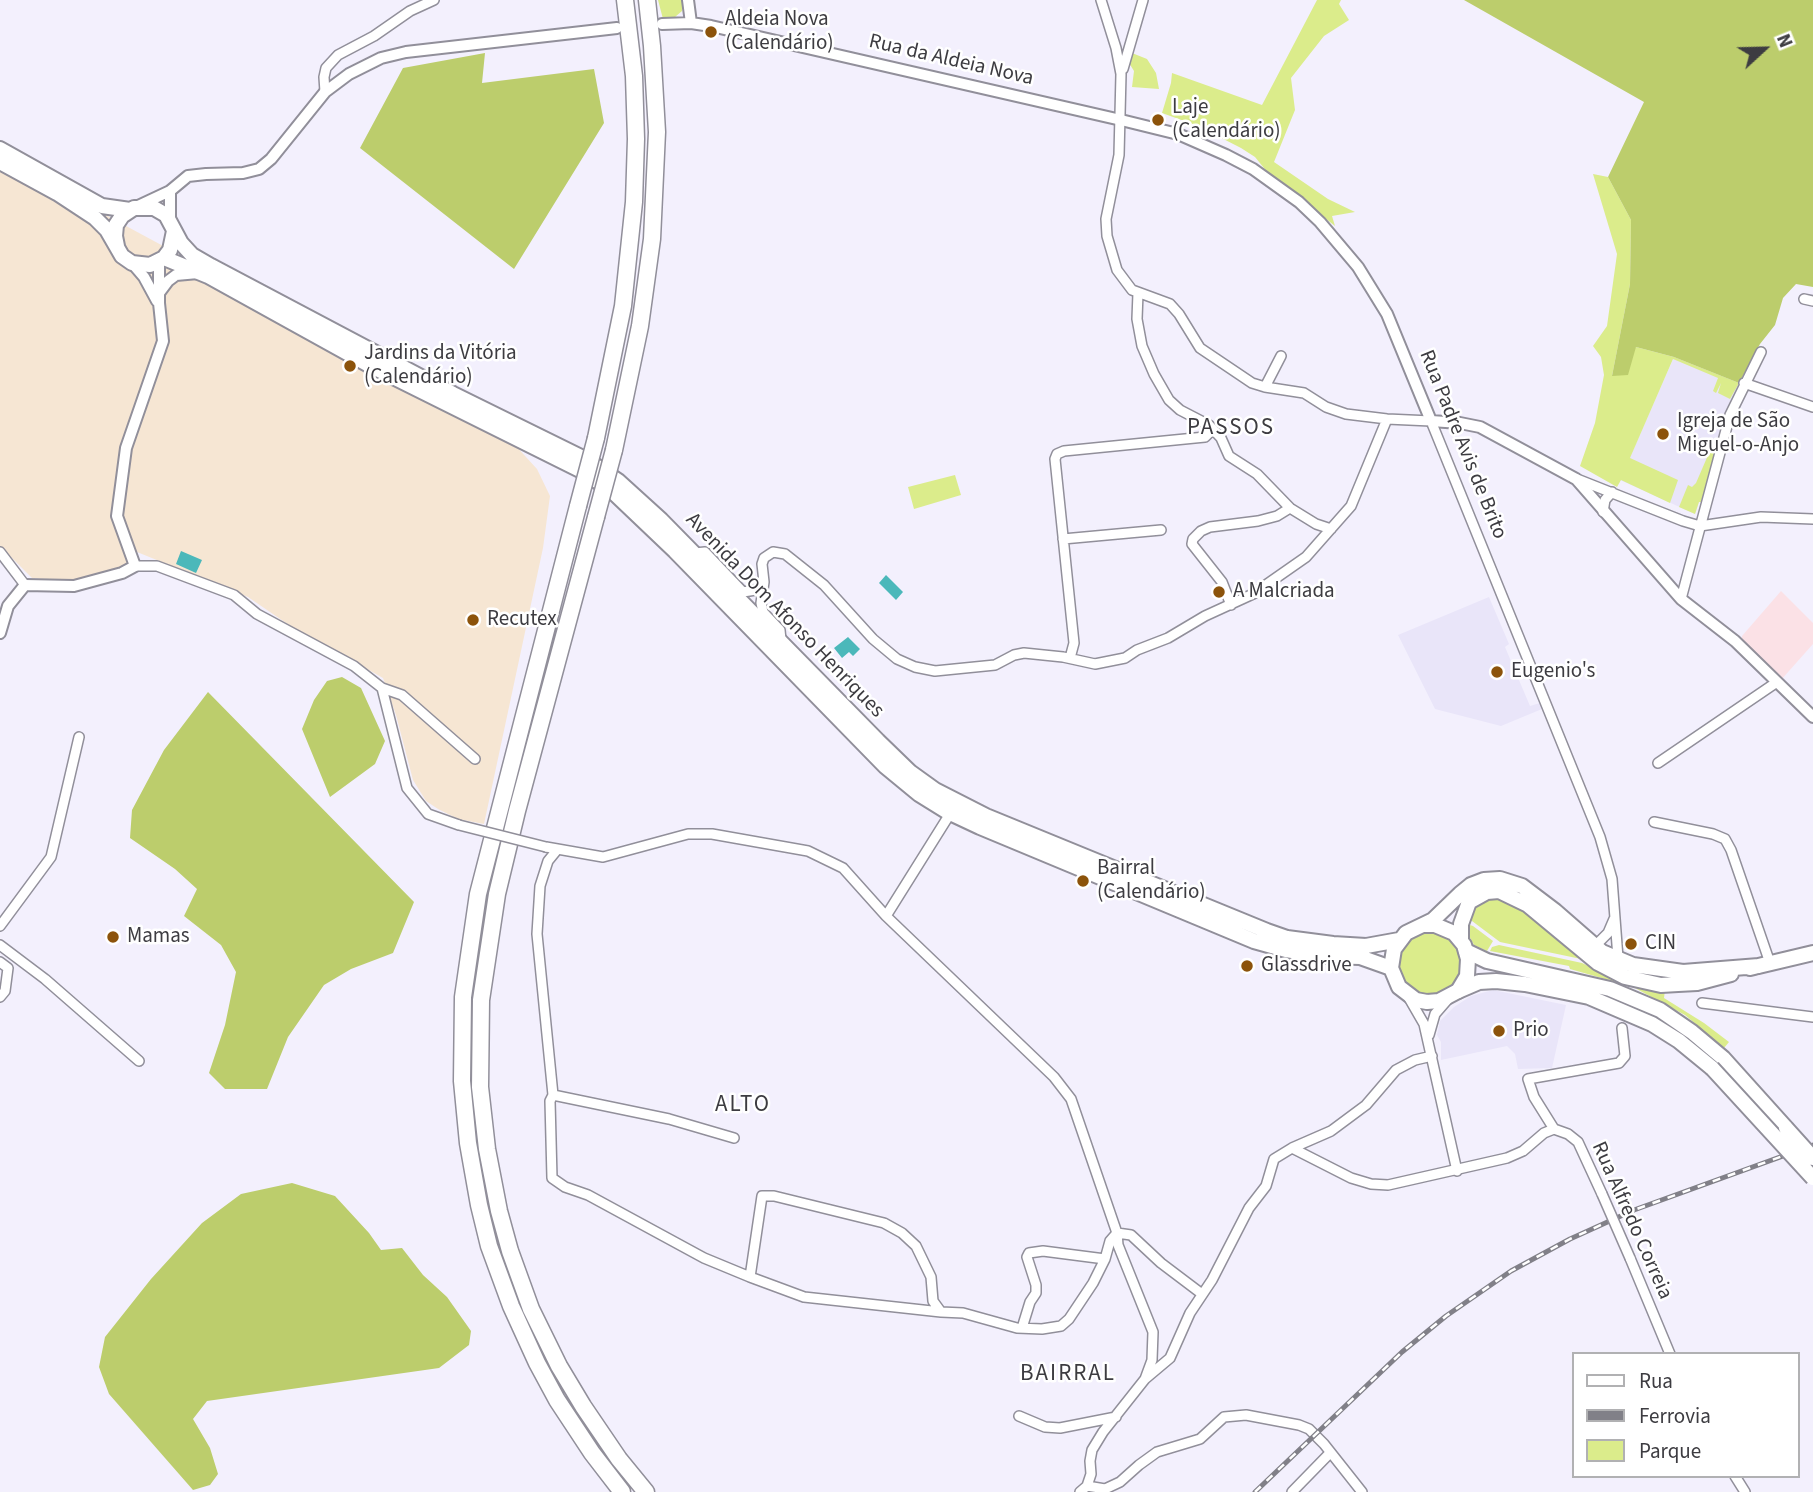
<!DOCTYPE html>
<meta charset="utf-8">
<style>
body{margin:0}
#map{position:relative;width:1813px;height:1492px;overflow:hidden;background:#f3f0fd;font-family:"Source Sans 3",sans-serif}
canvas{display:block}
.legend{position:absolute;left:1572px;top:1352px;width:228px;height:126px;box-sizing:border-box;background:#fff;border:2px solid #b1b1b3;margin:0;padding:9px 12px;list-style:none;font-size:21px;color:#3d3c41}
.legend li{display:flex;align-items:center;gap:14px;height:35px}
.legend b{width:35px;border:2px solid #b1b1b3}
.north{position:absolute;left:1729px;top:14px;width:70px;height:70px;-webkit-text-stroke:5px #fff;paint-order:stroke;rotate:68deg;font-size:19px;font-weight:700;line-height:28px;text-align:center;color:#3d3c41}
.north::after{content:'';display:block;margin:auto;width:24px;height:32px;background:#3d3c41;clip-path:polygon(50% 0,100% 100%,50% 72%,0 100%)}
</style>
<div id="map">
<canvas width="1813" height="1492"></canvas>
<ul class="legend">
<li><b style="height:9px;background:#fff"></b>Rua</li>
<li><b style="height:9px;background:#818088"></b>Ferrovia</li>
<li><b style="height:19px;background:#dbec8b"></b>Parque</li>
</ul>
<div class="north">N</div>
</div>
<script>
const ctx = document.querySelector('canvas').getContext('2d');
ctx.lineJoin = 'round';
function fillPath(path, color) { ctx.fillStyle = color; ctx.fill(path, 'evenodd'); }
const poly = rows => new Path2D(rows.map(r => 'M' + r).join(''));
function trace(path, color, width, dash) { ctx.strokeStyle = color; ctx.lineWidth = width; ctx.lineCap = dash ? 'butt' : 'round'; ctx.setLineDash(dash || []); ctx.stroke(path); }
function drawText(font, color, halo, rows, align = 'center') {
  ctx.font = font + ' "Source Sans 3",sans-serif'; ctx.lineWidth = 5; ctx.setLineDash([]); ctx.textBaseline = 'middle'; ctx.strokeStyle = halo; ctx.fillStyle = color; for (const [text, x, y, turn = 0] of rows) {
    ctx.save(); ctx.translate(x, y); ctx.rotate((+turn || 0) * Math.PI / 180); ctx.textAlign = isNaN(turn) ? turn : align; if (halo) ctx.strokeText(text, 0, 0); ctx.fillText(text, 0, 0); ctx.restore();
  }
}
fillPath(poly([
 [1674,357,1739,383,1731,401,1701,502,1699,502,1695,514,1620,480],
 [1489,597,1509,644,1505,647,1530,706,1540,703,1542,709,1501,726,1435,709,1398,635],
 [1493,990,1566,1005,1552,1068,1518,1069,1515,1054,1507,1046,1441,1060,1441,1042,1437,1035,1440,1021,1454,1007,1471,996]
]), '#e9e5f9');
fillPath(poly([
 [0,158,280,309,515,445,537,469,550,496,543,548,484,824,458,819,438,809,426,801,421,793,413,780,396,715,383,678,289,625,248,597,137,552,123,567,72,582,32,578,0,546]
]), '#f6e6d3');
fillPath(poly([
 [1781,591,1813,623,1813,644,1781,680,1742,641,1742,636]
]), '#fbe1e6');
fillPath(poly([
 [658,0,683,0,682,11,675,17,663,19],
 [1317,0,1341,0,1339,4,1349,20,1324,36,1291,78,1295,110,1274,162,1328,199,1355,212,1332,216,1335,226,1268,173,1255,157,1241,148,1198,126,1162,113,1171,83,1172,73,1262,105],
 [1132,53,1147,59,1156,73,1159,89,1132,87,1134,71,1129,63],
 [1593,174,1608,177,1631,220,1630,284,1612,376,1636,347,1674,357,1739,383,1730,399,1718,393,1721,383,1716,393,1713,391,1718,378,1673,359,1630,458,1678,480,1670,503,1621,480,1617,487,1580,466,1595,423,1604,375,1601,357,1593,346,1607,326,1617,254],
 [1715,439,1719,441,1701,502,1699,502,1695,514,1679,507,1688,485,1692,487,1696,483],
 [955,475,961,495,914,509,908,487],
 [1497,898,1519,907,1581,959,1500,942,1468,918,1474,906,1484,900],
 [1467,924,1473,926,1493,941,1487,951,1474,945,1468,934],
 '1398 963a32 32 0 1 1 64 0a32 32 0 1 1-64 0Z',
 [1499,945,1582,963,1605,974,1665,990,1664,998,1704,1023,1729,1042,1724,1048,1685,1015,1633,987,1570,969,1569,966,1490,951,1492,947]
]), '#dbec8b');
fillPath(poly([
 [1464,0,1813,0,1813,287,1796,284,1783,298,1775,325,1760,344,1739,383,1674,357,1636,347,1628,375,1612,376,1630,284,1631,220,1608,177,1644,102],
 [485,53,482,83,594,69,604,123,514,269,360,148,403,68],
 [342,677,361,688,385,741,375,764,330,797,302,729,314,700,327,681],
 [208,692,414,902,393,953,351,969,324,985,288,1037,267,1089,225,1089,209,1073,225,1025,236,972,221,945,184,916,197,889,175,869,130,838,132,810,164,750],
 [292,1183,335,1196,369,1233,381,1250,402,1248,423,1275,447,1297,471,1331,469,1345,439,1368,207,1401,193,1419,210,1448,218,1474,210,1485,193,1490,109,1394,99,1367,105,1337,151,1279,202,1223,241,1194]
]), '#bccd6c');
fillPath(poly([
 [181,551,202,560,196,573,176,564],
 [886,575,903,592,896,600,879,583],
 [848,637,860,649,853,656,849,652,842,658,834,648]
]), '#4bb8ba');
const minor = poly([
 [1101,0,1116,48,1121,74,1119,155,1106,219,1107,236,1117,270,1132,290,1170,304,1179,314,1200,348,1252,383,1265,387,1304,393,1326,407,1346,414,1387,419,1431,421,1600,837,1612,879,1618,958],
 [1123,69,1143,0],
 [325,92,324,77,326,68,338,55,374,36,410,11,434,0],
 [1138,293,1137,319,1142,346,1154,374,1169,400,1180,410,1209,425,1221,438,1229,456,1257,474,1290,508,1316,524,1331,529],
 [1804,299,1813,301],
 [1744,383,1813,407],
 [1265,387,1281,356],
 [1577,479,1683,521,1700,526,1761,517,1813,519],
 [1603,512,1605,500,1612,492],
 [1063,539,1161,530],
 [0,552,25,585],
 [695,553,705,552,743,592,762,589],
 [135,566,157,566,234,595,257,614,354,666,382,688,407,788,428,814,459,825],
 [1681,599,1730,415,1761,352],
 [1231,605,1222,582,1192,544,1193,539,1201,531,1210,527,1258,521,1277,516,1290,508],
 [781,640,780,630,763,612,761,603,764,582,762,564,764,558,773,552,785,554,824,585,873,639,897,659,915,667,935,671,995,665,1014,655,1024,653,1063,657,1095,664,1125,658,1137,650,1168,638,1205,616,1253,594,1306,557,1351,506,1387,419],
 [1070,658,1074,643,1055,459,1057,454,1064,451,1205,437,1213,429],
 [382,688,402,695,475,759],
 [1658,763,1777,682],
 [1654,822,1713,834,1725,839,1731,850,1770,963],
 [546,847,603,857,688,834,712,834,808,851,843,868,886,916,1054,1077,1071,1099,1117,1233,1118,1245,1153,1332,1152,1360,1145,1379],
 [886,916,948,817],
 [0,926,51,857,79,737],
 [0,945,45,979,139,1061],
 [1595,946,1608,933,1614,919],
 [0,962,8,968,5,991,0,997],
 [1409,998,1424,1024,1457,1171],
 [1702,1003,1813,1017],
 [1429,1035,1435,1014,1448,999],
 [553,1095,537,934,540,886,548,861,557,850],
 [734,1138,669,1119,553,1095,550,1101,552,1178,565,1187,588,1195,704,1258,750,1277],
 [1292,1148,1351,1178,1371,1184,1388,1185,1507,1158,1523,1151,1544,1133,1554,1129],
 [1602,1194,1578,1142,1568,1134,1554,1129,1534,1097,1528,1079,1619,1063,1625,1056,1622,1028],
 [1117,1233,1131,1235,1161,1263,1202,1294],
 [1630,1258,1670,1354],
 [941,1312,804,1297,750,1277,762,1196,774,1196,884,1223,902,1233,916,1246,931,1277,933,1301,941,1312,963,1313,1017,1328,1042,1329,1061,1326,1069,1319,1093,1283,1105,1259,1110,1241,1117,1233],
 [1022,1328,1030,1302,1036,1293,1036,1285,1027,1257,1029,1253,1043,1251,1105,1259],
 [1019,1416,1045,1427,1060,1428,1116,1417],
 [1735,1476,1745,1492],
 [1087,1486,1105,1489,1120,1482,1139,1465,1157,1452,1200,1439,1224,1417,1246,1415,1299,1425,1309,1429,1324,1444,1362,1492],
 [1080,1492,1087,1486,1091,1474,1090,1461,1092,1450,1103,1432,1145,1379,1170,1358,1190,1313,1212,1280,1249,1208,1266,1186,1274,1159,1292,1148,1331,1131,1366,1105,1396,1070,1415,1060,1432,1056],
 [1292,1492,1330,1453]
]);
const tertiary = poly([
 [688,0,691,23],
 [662,24,691,23,711,26,1121,120,1178,134,1226,155,1253,169,1299,202,1320,222,1358,267,1387,314,1431,421,1460,423,1480,427,1576,479,1681,599,1735,641,1813,717],
 [138,206,170,191,188,176,206,174,243,173,259,169,271,159,325,92,349,74,381,58,406,52,617,28],
 [170,221,170,191],
 [132,263,144,277,157,301],
 [159,293,168,281,176,275,198,273],
 [0,633,8,606,25,585,74,586,122,573,135,566,117,516,126,448,163,341,159,303,159,262]
]);
const primary = poly([
 [0,149,102,206,130,210],
 [0,162,57,193,95,218,107,230,122,256,132,263,150,265,164,258,170,250,174,231],
 [117,246,115,236,116,225,122,216,134,208,154,208,166,215,181,243,192,255,211,266,453,394,587,460,618,481,661,520,878,741,910,772,935,790,986,816,1267,931,1287,938,1333,944,1366,946,1399,940],
 [164,258,208,276,367,364,580,470,612,491,675,551,885,766,919,794,948,812,980,827,1254,941,1286,950,1325,956,1360,957,1391,968],
 [1425,925,1435,925,1454,933,1464,945,1468,959,1467,976,1458,991,1439,1001,1427,1002,1416,1000,1399,987,1391,968,1394,949,1406,933,1433,920,1460,894,1471,885,1484,880,1500,879,1522,886,1555,911,1602,952,1633,965,1683,972,1759,966],
 [1461,940,1461,924,1469,902,1487,892,1499,891,1528,905,1598,963,1625,977,1661,985,1678,984,1697,983,1731,974],
 [1750,968,1813,953]
]);
const trunk = poly([
 [1466,951,1487,961,1610,989,1660,1010,1692,1032,1723,1058,1786,1128],
 [1458,991,1479,982,1496,981,1525,984,1589,997,1652,1024,1679,1041,1712,1068]
]);
const motorway = poly([
 [596,438,623,306,634,202,636,139,634,76,625,0],
 [614,450,640,326,652,239,657,132,652,46,647,0],
 [578,506,478,894,463,997,462,1081,468,1143,479,1205,489,1246,511,1306,537,1363,557,1400,592,1453,622,1492],
 [596,517,517,811,497,894,481,1000,480,1087,487,1149,499,1211,510,1251,531,1309,559,1366,583,1406,619,1459,646,1492]
]);
trace(minor, '#918f9a', 12);
trace(tertiary, '#918f9a', 14);
trace(primary, '#918f9a', 18);
trace(trunk, '#918f9a', 18);
trace(motorway, '#918f9a', 19);
trace(minor, '#fff', 9);
trace(tertiary, '#fff', 10);
trace(primary, '#fff', 14);
trace(trunk, '#fff', 14);
trace(motorway, '#fff', 16);
const rail = poly([
 [1255,1492,1402,1352,1446,1316,1511,1271,1570,1239,1634,1210,1813,1145]
]);
trace(rail, '#818088', 5);
trace(rail, '#fff', 2.5, [8]);
const minorBridge = poly([
 [459,825,546,847],
 [1602,1194,1630,1258]
]);
const trunkBridge = poly([
 [1712,1068,1813,1178],
 [1786,1128,1813,1158]
]);
const motorwayBridge = poly([
 [578,506,596,438],
 [596,517,614,450]
]);
trace(minorBridge, '#918f9a', 12, []);
trace(trunkBridge, '#918f9a', 18, []);
trace(motorwayBridge, '#918f9a', 19, []);
trace(minorBridge, '#fff', 9);
trace(trunkBridge, '#fff', 14);
trace(motorwayBridge, '#fff', 16);
for (const [x, y, r, color] of [
 [711,32,7,"#8c530b"],
 [1158,120,7,"#8c530b"],
 [350,366,7,"#8c530b"],
 [1663,434,7,"#8c530b"],
 [1219,592,7,"#8c530b"],
 [473,620,7,"#8c530b"],
 [1497,672,7,"#8c530b"],
 [1083,881,7,"#8c530b"],
 [113,937,7,"#8c530b"],
 [1631,944,7,"#8c530b"],
 [1247,966,7,"#8c530b"],
 [1499,1031,7,"#8c530b"]
]) { const dot = new Path2D(); dot.arc(x, y, r, 0, 2 * Math.PI); ctx.fillStyle = color; ctx.fill(dot); trace(dot, '#fff', 2.5); }
drawText('21px', '#3d3c41', '#fff', [
 ["Aldeia Nova",725,20],
 ["(Calendário)",725,44],
 ["Laje",1172,108],
 ["(Calendário)",1172,132],
 ["Jardins da Vitória",364,354],
 ["(Calendário)",364,378],
 ["Igreja de São",1677,422],
 ["Miguel-o-Anjo",1677,446],
 ["A Malcriada",1233,592],
 ["Recutex",487,620],
 ["Eugenio's",1511,672],
 ["Bairral",1097,869],
 ["(Calendário)",1097,893],
 ["Mamas",127,937],
 ["CIN",1645,944],
 ["Glassdrive",1261,966],
 ["Prio",1513,1031]
], 'left');
drawText('21px', '#3d3c41', '#fff', [
 ["Rua da Aldeia Nova",951,61,13],
 ["Rua Padre Avis de Brito",1462,445,68],
 ["Avenida Dom Afonso Henriques",784,616,46],
 ["Rua Alfredo Correia",1631,1221,66]
]);
ctx.letterSpacing = '2px';
drawText('23px', '#3d3c41', '#fff', [
 ["PASSOS",1231,429],
 ["ALTO",743,1106],
 ["BAIRRAL",1068,1375]
]);
ctx.letterSpacing = '0px';
</script>
